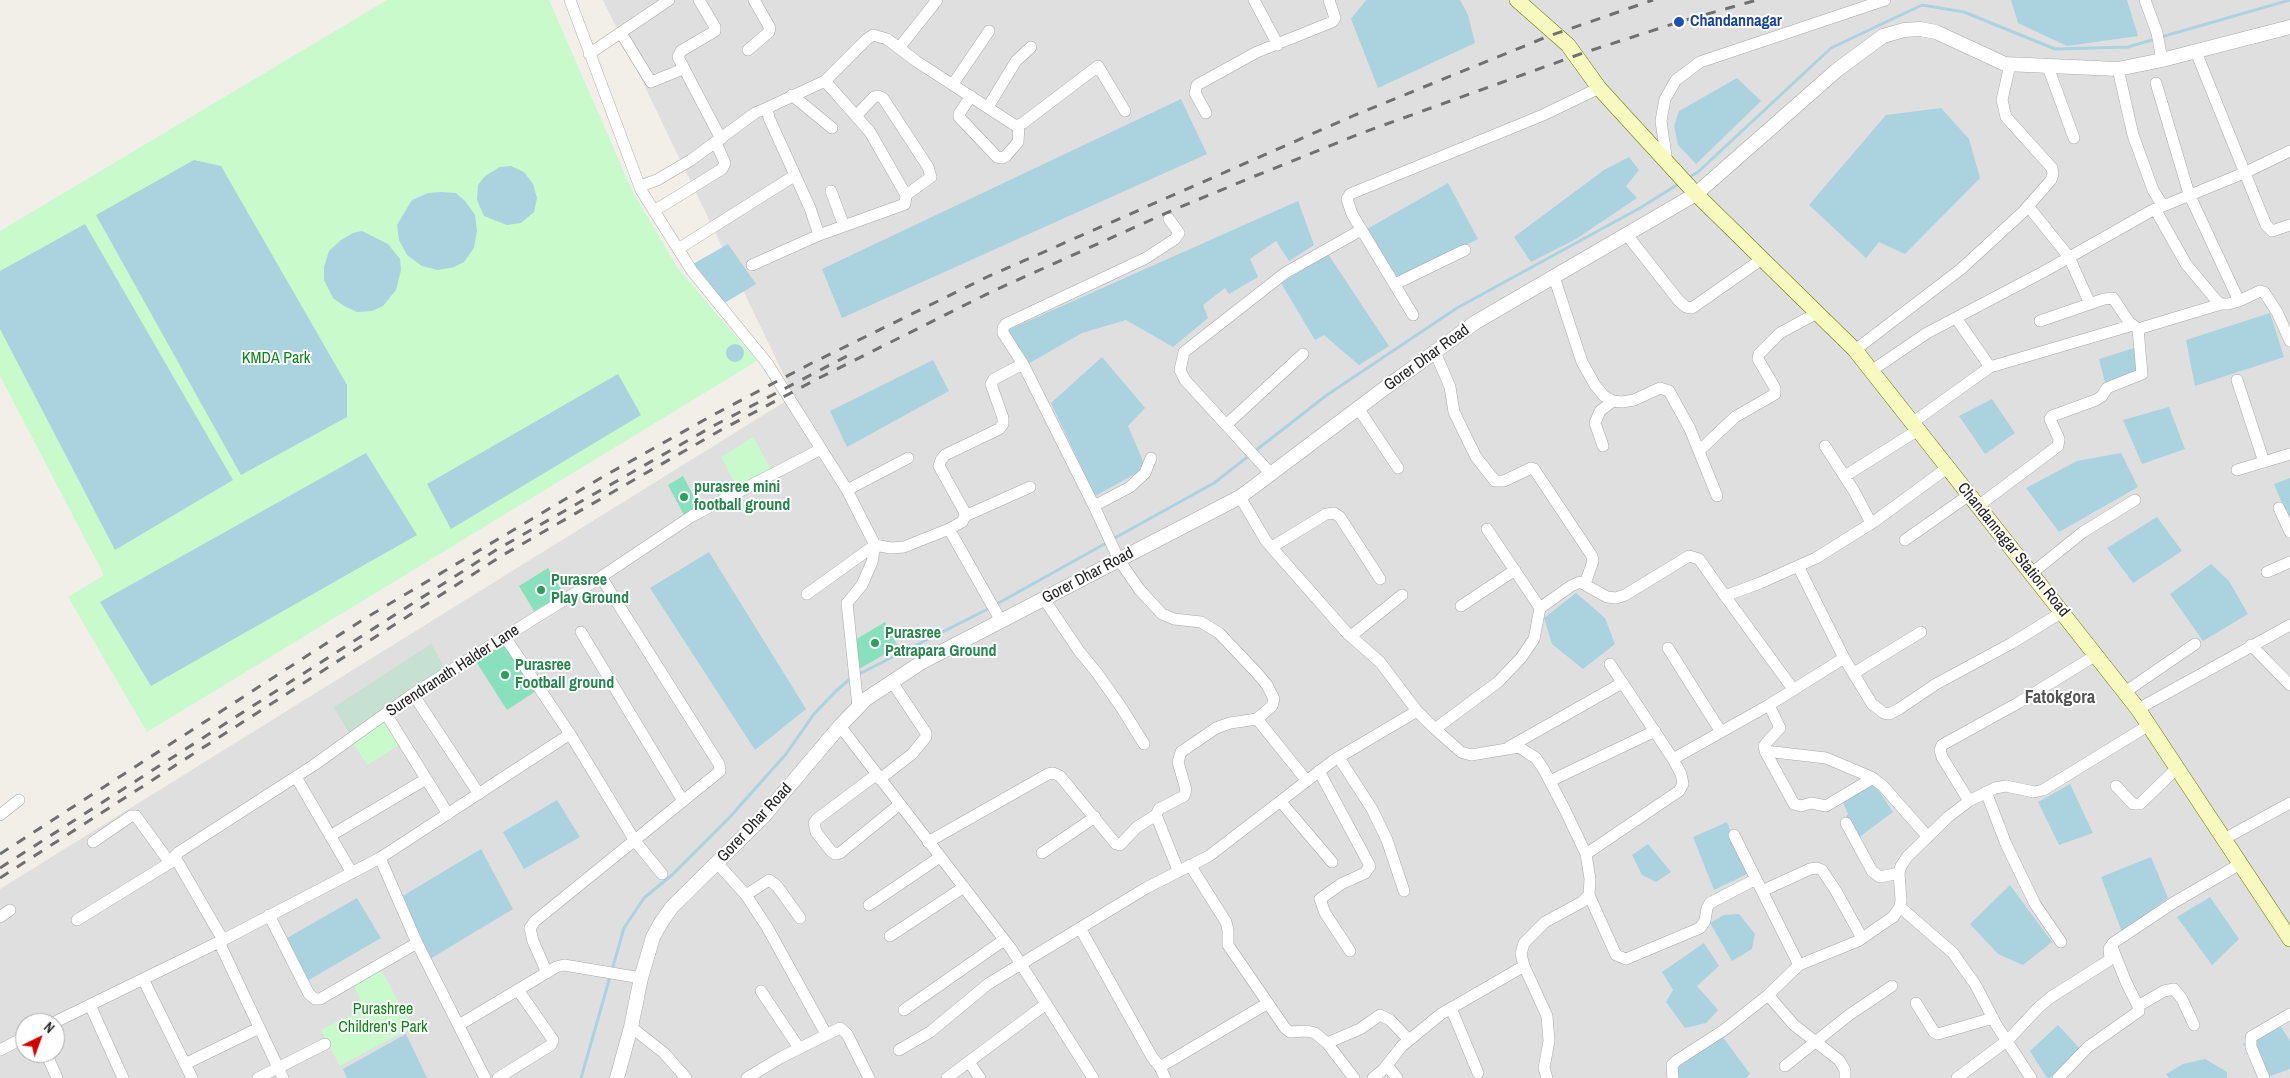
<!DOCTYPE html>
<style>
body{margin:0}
#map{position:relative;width:2290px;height:1078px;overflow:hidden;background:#f2efe9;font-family:"Archivo Narrow",sans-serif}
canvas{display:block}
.north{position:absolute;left:15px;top:1013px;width:50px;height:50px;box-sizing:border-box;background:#fff;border:1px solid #a7a7a7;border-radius:50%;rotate:42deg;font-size:14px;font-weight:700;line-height:20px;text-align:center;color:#222}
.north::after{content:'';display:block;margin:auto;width:18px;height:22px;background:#d40000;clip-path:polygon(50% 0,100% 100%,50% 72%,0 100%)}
</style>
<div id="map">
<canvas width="2290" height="1078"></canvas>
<div class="north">N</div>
</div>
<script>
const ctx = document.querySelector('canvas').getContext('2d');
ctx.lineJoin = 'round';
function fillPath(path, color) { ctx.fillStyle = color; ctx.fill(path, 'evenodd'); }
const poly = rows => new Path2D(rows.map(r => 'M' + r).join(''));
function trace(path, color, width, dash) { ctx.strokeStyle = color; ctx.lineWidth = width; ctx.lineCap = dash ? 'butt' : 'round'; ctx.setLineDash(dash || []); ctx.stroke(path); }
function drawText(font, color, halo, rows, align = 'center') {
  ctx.font = font + ' "Archivo Narrow",sans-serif'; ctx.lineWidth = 4; ctx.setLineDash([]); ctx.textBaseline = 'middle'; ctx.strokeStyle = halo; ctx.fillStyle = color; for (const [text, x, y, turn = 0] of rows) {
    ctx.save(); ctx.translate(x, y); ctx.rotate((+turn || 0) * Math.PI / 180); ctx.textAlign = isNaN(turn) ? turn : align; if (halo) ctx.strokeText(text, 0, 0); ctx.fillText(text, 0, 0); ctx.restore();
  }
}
fillPath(poly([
 [603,0,2290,0,2290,1078,0,1078,0,889,794,396],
 [25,1023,55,1023,55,1053,25,1053]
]), '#e0dfdf');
fillPath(poly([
 [431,644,447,671,351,736,334,707]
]), '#c6e0d4');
fillPath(poly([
 [387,0,549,0,632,190,677,267,757,361,147,732,68,597,104,575,0,376,0,231],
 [753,437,772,470,738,489,721,457],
 [383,719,399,745,367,765,352,741],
 [381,969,412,1027,340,1066,321,1030,365,1008,353,984]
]), '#c8facc');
fillPath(poly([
 [683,476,700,508,685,517,668,485],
 [548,568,564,594,534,611,519,586],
 [885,622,898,647,857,670,855,640],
 [504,642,536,691,507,710,475,660]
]), '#88e0be');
fillPath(poly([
 [1366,0,1460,0,1468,15,1475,43,1378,88,1351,19],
 [2011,0,2127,0,2138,36,2067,46,2018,23],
 [1737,78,1761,101,1696,164,1678,145,1674,126,1679,111],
 [1181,99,1207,154,842,318,822,269],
 [1941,108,1969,139,1980,178,1905,254,1879,242,1866,258,1809,205,1886,115],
 [1629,157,1639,170,1626,186,1637,198,1576,239,1531,262,1514,237,1604,170],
 [194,160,221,166,347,385,347,417,241,475,96,215],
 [511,166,524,172,533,184,537,198,534,212,521,223,507,225,484,216,477,200,478,185,485,176,500,167],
 [1448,183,1478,239,1396,280,1367,229],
 [441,192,456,193,465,201,475,215,477,231,474,248,464,262,454,267,438,270,422,266,407,255,399,240,397,225,412,200,428,193],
 [1298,201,1314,245,1289,261,1276,241,1250,259,1258,277,1229,294,1225,288,1203,305,1208,318,1173,347,1126,320,1082,333,1028,364,1008,330],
 [85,224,233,480,115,550,0,329,0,271],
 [362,231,388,244,400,259,401,270,396,290,383,306,372,311,357,312,344,306,333,298,324,280,324,267,329,251,341,240,353,233],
 [728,244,756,284,723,304,693,264],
 [1328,254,1389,346,1359,365,1324,335,1315,340,1281,283],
 [2270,313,2284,357,2195,386,2186,340],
 '726 353a9 9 0 1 1 18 0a9 9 0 1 1-18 0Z',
 [2134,348,2139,374,2105,383,2099,359],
 [1102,357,1145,408,1128,426,1146,468,1095,496,1051,403],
 [933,360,949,391,847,447,830,411],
 [618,374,641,415,451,529,427,484],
 [1992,399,2015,433,1985,454,1959,416],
 [2169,407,2185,449,2142,464,2123,420],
 [366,453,417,535,151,686,100,602],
 [2121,453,2138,487,2059,532,2026,488,2077,461],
 [2290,478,2290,523,2274,484],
 [2157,517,2182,551,2133,583,2107,548],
 [709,552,806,709,755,750,650,588],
 [2211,564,2229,581,2248,614,2203,641,2170,594],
 [1576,593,1605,618,1615,644,1583,669,1552,644,1544,618],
 [1873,782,1893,812,1854,841,1842,822,1848,814,1842,800],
 [2070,784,2093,833,2059,845,2038,802],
 [557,800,580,837,524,869,503,832],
 [1727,822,1747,874,1714,890,1693,837],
 [1648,844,1671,872,1656,882,1642,875,1632,855],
 [481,849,513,909,430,959,401,897],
 [2151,857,2168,898,2122,932,2101,877],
 [2010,885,2052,942,2023,965,1998,954,1970,924],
 [2210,897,2239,939,2212,965,2177,917],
 [357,898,381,938,307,981,287,938],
 [1739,914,1755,934,1752,949,1732,961,1710,923,1724,915],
 [1704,943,1719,966,1697,986,1718,1010,1706,1023,1685,1028,1666,1002,1673,990,1662,972],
 [2279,1024,2290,1041,2290,1069,2265,1078,2243,1044],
 [2058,1025,2081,1050,2050,1078,2047,1078,2030,1051],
 [406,1034,427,1078,347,1078,343,1069],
 [1722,1036,1750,1074,1746,1078,1678,1078,1673,1070],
 [2205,1059,2227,1072,2227,1078,2169,1078,2166,1074,2183,1064]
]), '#aad3df');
trace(poly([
 [2161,37,2290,0],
 [1688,178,1698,172,1831,48,1922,5,1964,12,2055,49,2128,47,2155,39],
 [1255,451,1327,395,1457,308,1640,208,1680,183],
 [1113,539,1214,483,1250,455],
 [995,605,1108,542],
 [857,675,990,608],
 [581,1078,624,928,644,898,673,874,729,818,786,754,814,714,836,691,851,678]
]), '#aad3df', 3);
const minor = poly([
 [570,0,641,190,692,271,767,363,847,490,875,545,872,562,862,585,847,603,858,707],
 [699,0,715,27,715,31,681,51,678,57,721,139],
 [1254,0,1278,45],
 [2145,0,2157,33,2162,60],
 [621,33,651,82,683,69],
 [899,48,937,0],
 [748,50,769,32,770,28,754,0],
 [2196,52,2266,225,2272,231,2290,225],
 [589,54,669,0],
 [2048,67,2074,138],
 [2118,69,2133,135,2153,190,2163,206],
 [2156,83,2189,194,2239,301],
 [953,84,989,31],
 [792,95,832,128],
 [971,96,959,114,959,117,997,157,1002,158,1006,156,1018,142,1019,126],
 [988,107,1016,61,1031,47],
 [1206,113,1195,93,1197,85,1257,52,1332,22,1335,18,1329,0],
 [856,116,874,97,878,96,883,98,928,167,931,177,906,195],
 [1667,163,1661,121,1665,99,1676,80,1700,62,1885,0],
 [640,186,657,180,691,160,755,113,767,108],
 [831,191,844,226],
 [2028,206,2069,257,2090,304],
 [2155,209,2186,264,2216,300,2221,304,2228,304,2239,301,2260,291,2264,292,2277,312,2290,341],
 [654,211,722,169,725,163,716,143],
 [819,235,810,208,769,118,767,108,825,81,867,39,873,35,887,39,916,61,1016,126,1023,123,1098,66,1125,111],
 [1627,235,1679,301,1686,307,1692,308,1762,259],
 [678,249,794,176],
 [752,265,819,235,905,204,906,195,870,132,825,81],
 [1554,277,1582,362,1595,385,1604,396,1613,401,1622,402,1634,400,1660,388,1669,391,1690,429,1717,496],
 [1395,284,1465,250],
 [1413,315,1352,214,1347,199,1350,194,1543,115,1599,88],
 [1956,318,1990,367,2133,325],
 [2040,321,2104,299,2113,298,2129,322,2138,329,2221,304],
 [1855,350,1961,269,2023,212,2051,180,2053,174,2052,168,2006,117,2002,100,2010,65],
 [1435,352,1450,387,1454,412,1476,457,1495,481,1504,481,1531,468,1534,469,1592,556,1593,561,1585,584],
 [1023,364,1094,506,1119,560,1139,589,1162,614,1174,619,1201,622,1219,633,1256,672,1267,685,1274,699,1272,706,1257,719,1230,723,1216,728,1181,752,1178,762,1186,790,1184,796,1159,809,1156,815,1178,870],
 [1871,371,1927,333,2045,271,2151,211,2244,173,2290,151],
 [2237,380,2264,462],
 [1358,408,1398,468],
 [1912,423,1990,367],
 [1226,425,1303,354],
 [1603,446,1595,423,1600,411,1613,401],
 [1825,446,1854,491,1871,523],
 [1699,451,1735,417,1775,394,1775,388,1758,359,1759,354,1780,333,1817,313],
 [2237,470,2290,454],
 [1271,474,1185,380,1180,370,1184,352,1285,273,1361,230],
 [1845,476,1918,430],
 [847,490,908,458],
 [1240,497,1266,541,1347,633,1380,662,1417,711,1435,729,1461,752,1471,755,1519,747,1528,753,1536,758,1544,770,1565,810,1586,854,1590,879,1589,895,1582,902,1545,922,1524,943,1521,954,1524,966,1547,1016,1549,1041,1544,1068,1547,1078],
 [1094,506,1130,487,1145,473,1151,458],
 [1978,506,2058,446,2059,439,2050,419,2052,416,2096,400,2102,396,2107,388,2142,374,2138,329],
 [2279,508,2290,532],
 [965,516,1030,487],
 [949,529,962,522,965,516,964,511,939,466,941,460,945,455,999,429,1003,424,1003,418,991,384,994,379,1023,364,1003,333,1003,328,1006,324,1146,258,1175,239,1179,233,1169,219],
 [1487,529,1540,608],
 [1905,540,1969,495],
 [1272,547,1326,514,1334,513,1340,517,1380,579],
 [1798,566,1844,658,1872,704,1884,713,1889,714,1899,709,1936,684,2012,643,2062,612],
 [2267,572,2290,562],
 [2032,573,2083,532,2135,500],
 [807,594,875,545,891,548,904,547,949,529,1001,621],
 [1725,596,1793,689],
 [1044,599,1079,651,1097,673,1121,707,1144,744],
 [1461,606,1515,570],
 [581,632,683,801],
 [1351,636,1402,595],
 [505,637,570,734,635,841,662,874],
 [2251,645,2290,685],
 [1668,648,1721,732],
 [1610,664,1673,759,1769,705,1844,658],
 [1854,673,1921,632],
 [2125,692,2195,644],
 [413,694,479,794],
 [1769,705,1780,728,1767,742,1764,746,1765,751,1794,804,1801,806,1811,803,1826,806,1873,778],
 [2138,709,2290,625],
 [386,714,448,814],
 [1257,719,1307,781],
 [840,726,1012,950,1093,1078],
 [1435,729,1498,682,1521,658,1534,639,1540,608,1571,586,1580,582,1607,597,1616,598,1625,595,1689,556,1699,559,1725,596,1760,583,1816,558,1875,521,1947,468],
 [1509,747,1622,683],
 [1765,751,1826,758,1871,777,1883,786,1928,837],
 [1339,758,1372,809,1387,840,1404,891],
 [1319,771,1370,866,1365,873,1341,884,1320,899,1325,913,1350,951],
 [877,774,817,819,814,823,816,832,831,851,835,854,840,853,900,804],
 [296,777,352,873],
 [880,779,912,754,926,737,926,733,892,682],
 [1550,781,1655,731],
 [2116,786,2133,804,2140,804,2178,767],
 [1986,792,2006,844,2035,904,2061,942],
 [1969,801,1942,757,1940,750,1942,745,2018,703,2096,655],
 [1281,802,1332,862],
 [0,815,19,800],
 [1846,823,1872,871,1880,877,1899,873],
 [1734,835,1799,965],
 [330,836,426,779],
 [2224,839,2290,803],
 [93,842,131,816,136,816,170,863],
 [928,842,1048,774,1053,773,1060,776,1116,844,1120,845,1137,827,1156,815],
 [1042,853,1095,817],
 [1586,854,1679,791,1683,784,1681,774,1673,759],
 [380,858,417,943,485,1078],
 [718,864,746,895,767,927,826,1034],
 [1190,865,1226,922,1228,930,1228,945,1285,1028,1290,1032,1307,1031,1315,1033,1327,1043,1354,1078],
 [1762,891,1810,869,1817,868,1822,870,1836,891,1862,938],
 [746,895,769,880,777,886,800,918],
 [1589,895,1616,955,1626,959,1700,928,1705,921,1707,908,1710,903,1756,879],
 [869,905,940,857],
 [1900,907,1953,953,1962,966,1975,984,1997,1026,2031,1078],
 [269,915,309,994,315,999,320,999,417,943],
 [0,917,10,910],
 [77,920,176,859],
 [1080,928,1152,1057,1160,1067,1165,1078],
 [890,936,964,887],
 [223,940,176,859,175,856,179,852,314,765,413,694,601,577,692,516,821,449],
 [219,942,283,1078],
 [547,973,533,941,530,928,535,921,720,771,719,764,601,577],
 [143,979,192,1078],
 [761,991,799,1048],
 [1768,995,1794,1025,1839,1060,1845,1070,1845,1078],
 [1916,1003,1934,1032,1938,1034,1993,1018],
 [90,1005,123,1078],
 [2138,1006,2164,991,2174,989,2182,999,2194,1025],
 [1451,1008,1478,1073],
 [904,1010,1004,940],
 [53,1023,223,940,380,858,570,734],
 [459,1025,556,967,564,965,641,978],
 [631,1027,664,1053,686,1078],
 [1327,1043,1360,1029,1380,1015,1390,1020,1409,1040],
 [0,1050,25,1037],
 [899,1050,930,1032,988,984,1146,888,1209,856,1334,760,1417,711],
 [46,1053,57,1078],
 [969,1062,980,1078],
 [185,1064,259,1028],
 [1387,1065,1397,1078],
 [1785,1066,1849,1015,1892,986],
 [1160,1067,1268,1003],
 [258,1078,325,1044],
 [498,1078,551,1045,553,1040,518,990],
 [747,1078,780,1058,840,1028,847,1034,869,1078],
 [947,1078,1046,1004],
 [1373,1078,1383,1070,1402,1046,1441,1014,1524,966],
 [1673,1078,1672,1065,1676,1061,1724,1030,1768,995,1799,965,1858,941,1893,917,1900,907,1901,900,1899,873,1901,866,1907,857,1948,817,1969,801,1995,788,2006,786,2034,792,2043,790,2149,725],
 [1957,1078,2008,1040,2039,1007,2051,997,2108,961,2110,958,2109,949,2113,943,2173,903,2240,864],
 [2058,1078,2088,1047,2139,1011,2138,1006,2126,982,2112,947],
 [2264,1078,2251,1047,2251,1037,2290,1014]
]);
const tertiary = poly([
 [617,1078,631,1027,641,978,653,937,662,921,672,907,763,817,840,726,866,699,922,662,1240,497,1385,388,1476,322,1696,194,1837,70,1883,36,1904,30,1920,29,1936,32,2005,64,2118,69,2162,60,2290,27]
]);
const secondary = poly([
 [1517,0,1568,45,1599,88,1696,194,1855,350,2138,709,2290,939]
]);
trace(minor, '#a9a9a9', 12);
trace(tertiary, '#a9a9a9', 15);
trace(secondary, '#707d05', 16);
trace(minor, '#fff', 11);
trace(tertiary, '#fff', 14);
trace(secondary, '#f7fabf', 15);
trace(poly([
 [0,854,364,619,599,479,713,415,810,364,987,277,1355,115,1549,36,1653,0],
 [0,868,496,550,715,425,849,355],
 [0,878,503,555,721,430,819,378,993,291,1173,210,1255,176,1359,134,1583,53,1679,22,1757,0]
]), '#707070', 3, [10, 10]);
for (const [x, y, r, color] of [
 [1679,22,6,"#1a4fb4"],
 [684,497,5,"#2e9e5b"],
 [541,590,5,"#2e9e5b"],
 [875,643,5,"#2e9e5b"],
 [505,675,5,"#2e9e5b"]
]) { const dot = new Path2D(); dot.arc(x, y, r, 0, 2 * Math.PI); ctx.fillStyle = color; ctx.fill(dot); trace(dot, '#fff', 2); }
drawText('bold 16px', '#164399', '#fff', [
 ["Chandannagar",1690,22]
], 'left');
drawText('16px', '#222', '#fff', [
 ["Gorer Dhar Road",1427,358,-36],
 ["Chandannagar Station Road",2013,550,51],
 ["Gorer Dhar Road",1088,576,-28],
 ["Surendranath Halder Lane",453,671,-33],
 ["Gorer Dhar Road",755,823,-47]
]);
drawText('16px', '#0c8416', '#fff', [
 ["KMDA Park",276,359],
 ["Purashree",383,1010],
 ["Children's Park",383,1028]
]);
drawText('bold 16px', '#27864d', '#fff', [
 ["purasree mini",694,488],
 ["football ground",694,506],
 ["Purasree",551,581],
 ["Play Ground",551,599],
 ["Purasree",885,634],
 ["Patrapara Ground",885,652],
 ["Purasree",515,666],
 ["Football ground",515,684]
], 'left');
drawText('bold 18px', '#555', '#fff', [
 ["Fatokgora",2060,698]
]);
</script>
